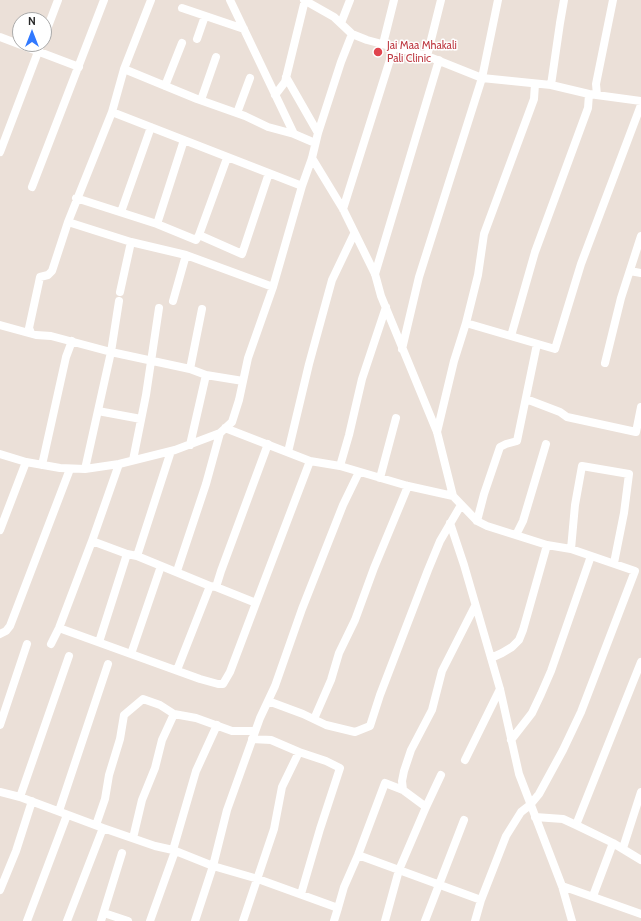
<!DOCTYPE html>
<style>
body{margin:0}
#map{position:relative;width:641px;height:921px;overflow:hidden;background:#ebe0d8;font-family:Cabin,sans-serif}
canvas{display:block}
.north{position:absolute;left:12px;top:12px;width:40px;height:40px;box-sizing:border-box;background:#fff;border:1px solid #a9a9a9;border-radius:50%;rotate:0deg;font-size:11px;font-weight:700;line-height:16px;text-align:center;color:#282828}
.north::after{content:'';display:block;margin:auto;width:14px;height:18px;background:#3179ff;clip-path:polygon(50% 0,100% 100%,50% 72%,0 100%)}
</style>
<div id="map">
<canvas width="641" height="921"></canvas>
<div class="north">N</div>
</div>
<script>
const ctx = document.querySelector('canvas').getContext('2d');
ctx.lineJoin = 'round';
const poly = rows => new Path2D(rows.map(r => 'M' + r).join(''));
function trace(path, color, width, dash) { ctx.strokeStyle = color; ctx.lineWidth = width; ctx.lineCap = dash ? 'butt' : 'round'; ctx.setLineDash(dash || []); ctx.stroke(path); }
function drawText(font, color, halo, rows, align = 'center') {
  ctx.font = font + ' Cabin,sans-serif'; ctx.lineWidth = 3; ctx.setLineDash([]); ctx.textBaseline = 'middle'; ctx.strokeStyle = halo; ctx.fillStyle = color; for (const [text, x, y, turn = 0] of rows) {
    ctx.save(); ctx.translate(x, y); ctx.rotate((+turn || 0) * Math.PI / 180); ctx.textAlign = isNaN(turn) ? turn : align; if (halo) ctx.strokeText(text, 0, 0); ctx.fillText(text, 0, 0); ctx.restore();
  }
}
trace(poly([
 [151,0,124,69,112,112,68,222,131,242,186,255,273,287],
 [230,0,294,134,315,143],
 [304,0,334,17,352,34,367,40,427,56,482,78,551,85,589,94,641,101],
 [182,8,244,29],
 [341,23,350,0],
 [0,37,79,67],
 [44,37,58,0],
 [197,39,205,16],
 [383,44,394,0],
 [427,56,441,0],
 [124,69,197,99,245,116,268,127,294,134],
 [286,77,318,133],
 [551,85,560,23,564,0],
 [165,86,182,43],
 [275,95,285,82,305,0],
 [597,95,596,84,613,0],
 [201,100,216,57],
 [112,112,302,186],
 [237,113,250,78],
 [0,152,41,44],
 [227,158,199,235,242,254,269,173],
 [312,158,343,209,375,274,381,296,437,432,453,496,477,521,487,526,547,545,571,549,635,571,581,712,563,750,539,794,530,805,521,812,506,836,481,900,358,855],
 [32,187,104,0],
 [76,198,157,224,184,140],
 [343,209,394,47],
 [121,212,151,127],
 [157,224,196,240,199,235],
 [630,271,641,273],
 [375,274,439,60],
 [120,292,131,242],
 [173,301,186,255],
 [466,323,555,349,581,264,641,105],
 [0,325,36,335,51,336,111,352,190,369,206,375,243,381],
 [31,333,29,328,39,282,40,277,48,275,52,271,68,222],
 [511,336,535,252,588,108,589,94],
 [402,349,419,277,482,78,498,0],
 [605,363,621,298,641,236],
 [190,369,202,309],
 [526,399,560,412,567,417,636,432,641,407],
 [98,411,141,419],
 [225,428,310,461,340,466,408,486,453,496],
 [437,432,454,361,466,323,478,275,484,234,534,99,535,84],
 [190,445,206,375],
 [288,452,309,364,332,280,354,234],
 [0,454,26,462,60,468,85,469,119,464,175,450,220,433,232,422,239,400,248,358,273,287,302,186,312,158,318,133,341,62,352,34],
 [133,460,146,395,159,308],
 [42,465,66,357,72,341],
 [340,466,349,435,362,379,386,307],
 [85,469,111,352,119,301],
 [380,478,396,418],
 [477,521,484,494,500,447,506,444,517,441,537,344],
 [450,523,464,565,500,689,519,774,562,886,572,921],
 [0,530,26,462],
 [516,535,523,521,546,444],
 [92,541,127,554,137,556,210,586,216,587,256,603,310,461],
 [571,549,575,505,582,466,629,474,624,513,614,563],
 [137,556,171,451],
 [177,571,206,484,220,433],
 [216,587,221,571,268,444],
 [59,628,200,679,218,684,223,684,230,672,256,603],
 [0,634,6,631,10,626,70,469],
 [99,642,127,554],
 [51,644,59,628,92,541,119,464],
 [131,654,161,566],
 [491,658,502,653,512,647,519,640,523,630,547,545],
 [177,670,210,586],
 [268,701,303,714,326,725,355,732,370,726,380,695,428,570,440,541,461,505],
 [314,719,331,680,339,653,355,620,374,568,408,486],
 [0,725,27,644],
 [252,739,271,740,299,752],
 [511,740,532,713,541,694,551,671,591,556],
 [465,760,500,689],
 [403,790,402,781,404,771,411,750,432,710,442,671,475,606],
 [0,792,20,797,103,828,155,846,173,850,213,866,258,879,338,908,344,887,358,855,385,783,403,790,426,807,441,775],
 [20,797,69,656],
 [59,811,108,664],
 [535,817,563,819,576,825,613,843,641,860],
 [96,825,105,799,109,775,120,739,124,715,143,699,160,705,174,714],
 [576,825,641,662],
 [133,838,142,800,155,768,162,740,174,714,196,718,232,731,255,731],
 [623,848,641,792],
 [173,850,196,771,217,725],
 [562,886,641,914],
 [0,890,16,851,32,801],
 [593,896,613,843],
 [104,913,128,921],
 [27,921,67,815],
 [67,921,103,828],
 [101,921,122,853],
 [150,921,174,854],
 [195,921,213,866,227,810,260,718,275,686,302,609,343,505,359,472],
 [243,921,274,829,282,787,299,752,326,761,340,768,320,829,301,894],
 [334,921,338,908],
 [385,921,399,870,426,807],
 [425,921,464,820],
 [475,921,481,900]
]), '#fff', 8);
for (const [x, y, r, color] of [
 [378,52,5,"#e0444e"]
]) { const dot = new Path2D(); dot.arc(x, y, r, 0, 2 * Math.PI); ctx.fillStyle = color; ctx.fill(dot); trace(dot, '#fff', 1.5); }
drawText('11px', '#be3a42', '#fff', [
 ["Jai Maa Mhakali",387,46],
 ["Pali Clinic",387,59]
], 'left');
</script>
